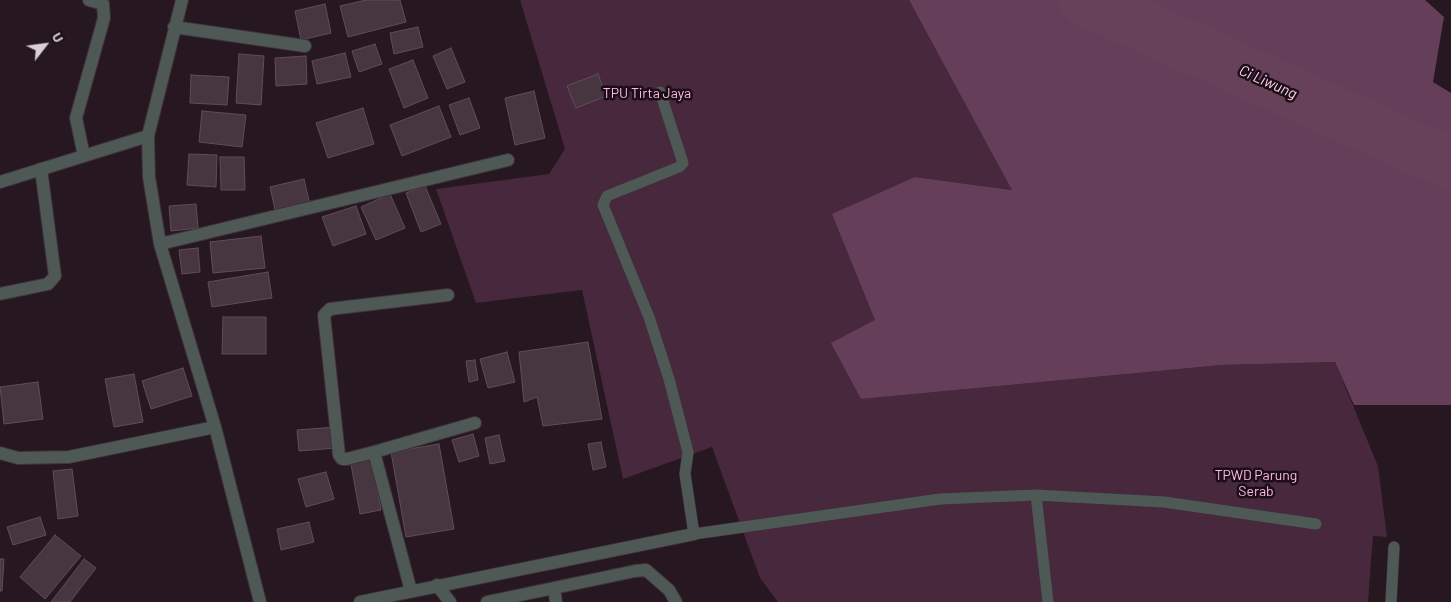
<!DOCTYPE html>
<style>
body{margin:0}
#map{position:relative;width:1451px;height:602px;overflow:hidden;background:#261720;font-family:Barlow,sans-serif}
canvas{display:block}
.north{position:absolute;left:20px;top:20px;width:50px;height:50px;-webkit-text-stroke:4px #1c0e17;paint-order:stroke;rotate:60deg;font-size:14px;font-weight:700;line-height:20px;text-align:center;color:#dacfd5}
.north::after{content:'';display:block;margin:auto;width:18px;height:22px;background:#dacfd5;clip-path:polygon(50% 0,100% 100%,50% 72%,0 100%)}
</style>
<div id="map">
<canvas width="1451" height="602"></canvas>
<div class="north">U</div>
</div>
<script>
const ctx = document.querySelector('canvas').getContext('2d');
ctx.lineJoin = 'round';
function fillPath(path, color) { ctx.fillStyle = color; ctx.fill(path, 'evenodd'); }
const poly = rows => new Path2D(rows.map(r => 'M' + r).join(''));
function trace(path, color, width, dash) { ctx.strokeStyle = color; ctx.lineWidth = width; ctx.lineCap = dash ? 'butt' : 'round'; ctx.setLineDash(dash || []); ctx.stroke(path); }
function drawText(font, color, halo, rows, align = 'center') {
  ctx.font = font + ' Barlow,sans-serif'; ctx.lineWidth = 5; ctx.setLineDash([]); ctx.textBaseline = 'middle'; ctx.strokeStyle = halo; ctx.fillStyle = color; for (const [text, x, y, turn = 0] of rows) {
    ctx.save(); ctx.translate(x, y); ctx.rotate((+turn || 0) * Math.PI / 180); ctx.textAlign = isNaN(turn) ? turn : align; if (halo) ctx.strokeText(text, 0, 0); ctx.fillText(text, 0, 0); ctx.restore();
  }
}
fillPath(poly([
 [520,0,909,0,1013,190,915,177,875,320,860,399,1222,365,1335,362,1378,466,1387,537,1373,536,1368,602,778,602,760,578,712,447,623,479,582,290,476,303,436,189,549,174,565,149]
]), '#47283c');
fillPath(poly([
 [909,0,1425,0,1444,17,1433,82,1451,93,1451,405,1354,405,1335,362,1222,365,861,399,831,343,875,320,832,214,915,177,1012,190]
]), '#653f59');
trace(poly([
 [1085,0,1451,164]
]), '#67415a', 52);
const building = poly([
 [366,0,400,0,406,22,348,37,340,6,366,0],
 [325,4,331,33,301,40,295,11,325,4],
 [418,27,423,47,394,54,390,33,418,27],
 [375,44,382,64,359,72,352,51,375,44],
 [451,48,465,82,447,89,433,56,451,48],
 [345,53,351,77,317,84,312,61,345,53],
 [239,54,264,56,261,105,236,103,239,54],
 [306,56,307,84,276,86,275,58,306,56],
 [413,60,428,98,404,108,389,69,413,60],
 [598,74,606,96,576,108,567,86,598,74],
 [191,75,229,77,227,105,190,103,191,75],
 [534,91,545,138,515,145,505,98,534,91],
 [469,98,480,128,460,135,449,105,469,98],
 [439,106,451,137,402,156,390,125,439,106],
 [363,108,374,144,328,158,316,123,363,108],
 [202,111,246,115,242,147,199,142,202,111],
 [189,154,217,155,216,187,187,185,189,154],
 [220,157,244,157,245,190,221,190,220,157],
 [304,179,310,205,276,214,270,187,304,179],
 [425,186,441,224,421,232,406,193,425,186],
 [390,194,405,228,376,240,361,207,390,194],
 [196,204,198,228,171,231,169,206,196,204],
 [356,206,366,234,333,246,322,217,356,206],
 [261,236,265,268,213,273,210,242,261,236],
 [198,248,200,272,182,274,179,250,198,248],
 [268,272,272,298,212,307,208,282,268,272],
 [223,317,266,317,266,354,222,354,223,317],
 [588,342,602,419,543,426,537,397,524,402,519,352,588,342],
 [507,352,515,382,488,388,480,359,507,352],
 [475,360,478,380,469,382,466,361,475,360],
 [183,368,192,396,151,409,142,381,183,368],
 [134,374,143,422,114,427,105,379,134,374],
 [38,382,43,419,4,424,0,387,38,382],
 [335,427,337,448,299,451,297,430,335,427],
 [473,434,479,456,459,462,452,440,473,434],
 [499,435,505,461,490,464,485,438,499,435],
 [601,442,606,467,593,470,588,444,601,442],
 [439,444,454,529,406,537,391,452,439,444],
 [372,456,381,510,360,514,350,459,372,456],
 [72,469,78,516,58,519,53,471,72,469],
 [326,472,334,499,306,507,298,479,326,472],
 [40,517,46,535,13,545,7,527,40,517],
 [309,522,314,542,281,550,277,529,309,522],
 [55,535,81,556,45,599,20,577,55,535],
 [0,559,4,559,2,591,0,591,0,559],
 [84,559,96,568,70,602,51,602,84,559]
]);
fillPath(building, '#473540');
trace(building, '#604d59', 1);
const service = poly([
 [660,92,683,163,679,167,607,196,603,205,649,317,669,379,688,452,685,474,694,534,940,499,1036,495,1164,502,1316,524],
 [1036,495,1048,602],
 [1391,602,1394,547]
]);
const minor = poly([
 [182,0,148,136,149,177,160,244,215,427,260,602],
 [174,27,305,46],
 [84,156,76,118,104,18,103,4,89,0],
 [0,182,148,136],
 [160,244,508,160],
 [0,294,48,284,55,276,41,169],
 [374,452,347,459,342,459,339,455,324,315,330,309,448,295],
 [0,453,18,458,69,457,215,427],
 [437,585,450,602],
 [554,588,556,602],
 [411,591,374,452,475,423],
 [360,602,694,534],
 [487,602,635,571,646,570,669,590,676,602]
]);
trace(service, '#3f3139', 12);
trace(minor, '#3f3139', 14);
trace(service, '#4e5855', 11);
trace(minor, '#4e5855', 12);
drawText('14px', '#fdbae5', '#1c0e17', [
 ["TPU Tirta Jaya",647,93],
 ["TPWD Parung",1256,475],
 ["Serab",1256,491]
]);
drawText('italic 15px', '#fcd3ec', '#1c0e17', [
 ["Ci Liwung",1268,82,24]
]);
</script>
